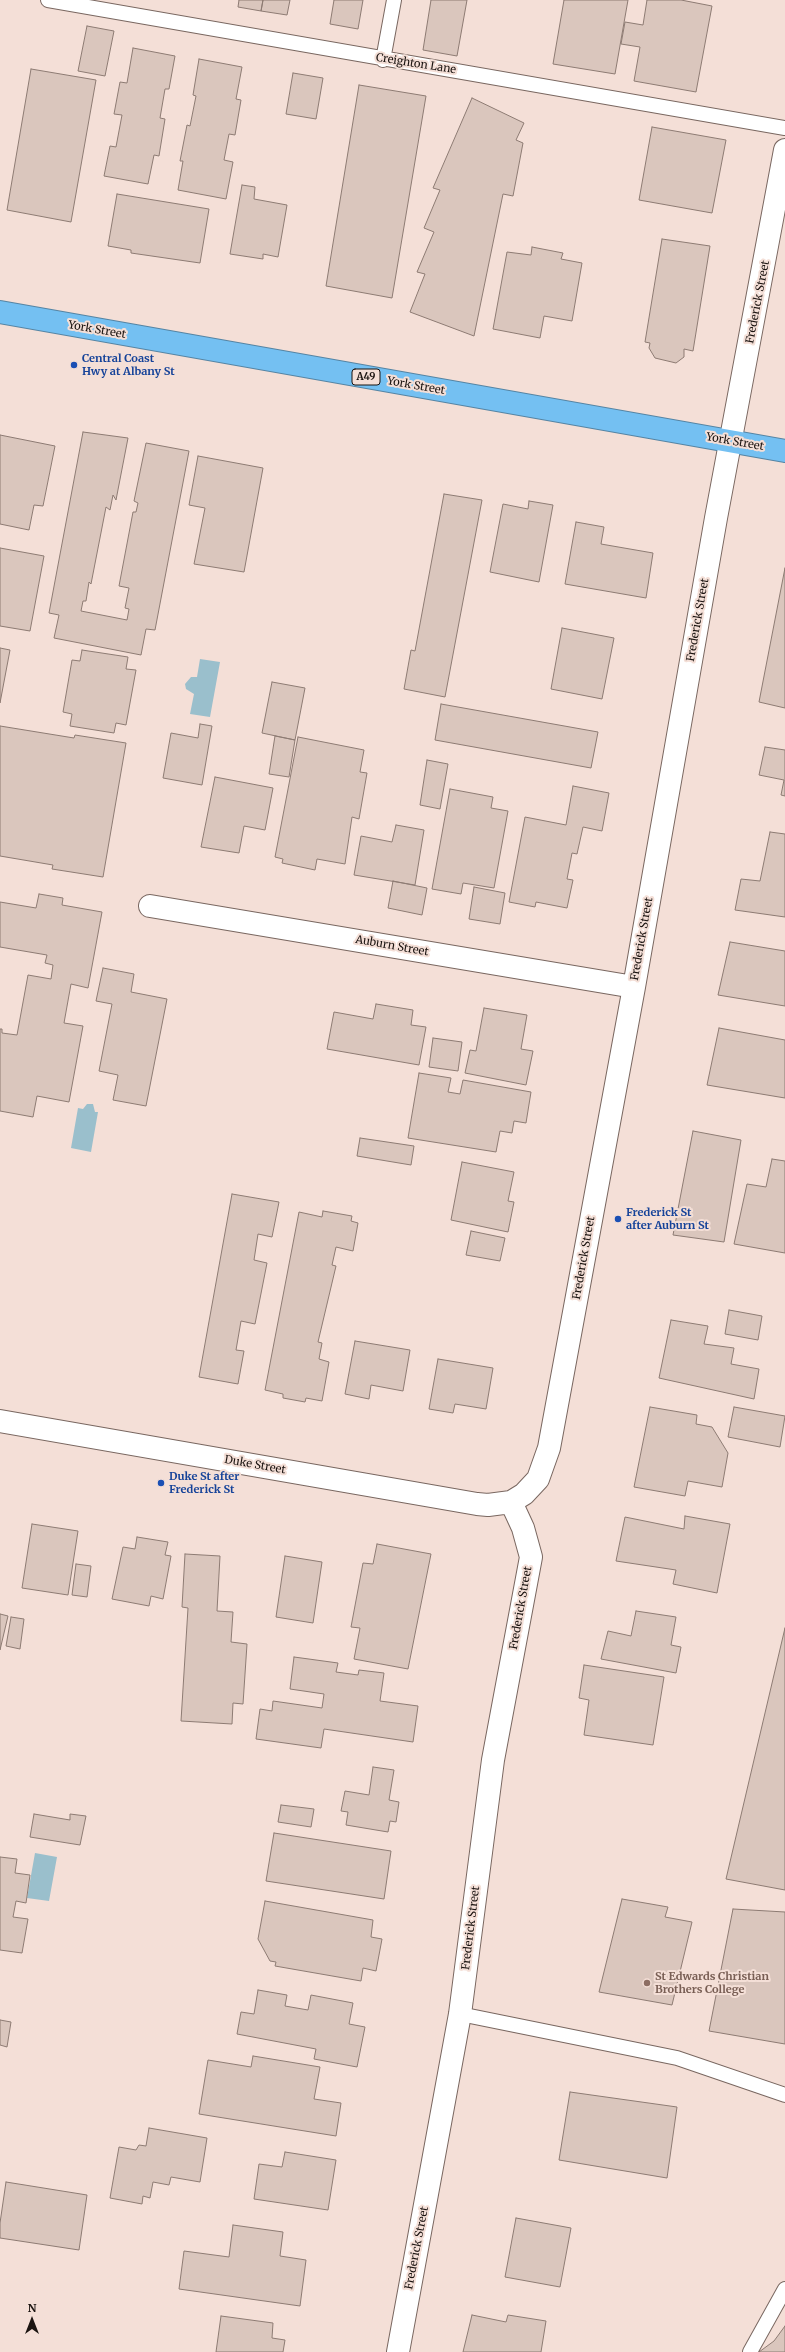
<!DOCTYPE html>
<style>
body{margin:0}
#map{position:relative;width:785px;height:2352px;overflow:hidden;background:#f4dfd7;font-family:Merriweather,serif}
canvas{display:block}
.north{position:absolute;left:12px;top:2300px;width:40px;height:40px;-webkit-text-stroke:3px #f4dfd7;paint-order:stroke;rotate:0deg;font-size:11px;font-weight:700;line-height:16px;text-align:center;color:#1b1411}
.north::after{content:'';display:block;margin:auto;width:14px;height:18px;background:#1b1411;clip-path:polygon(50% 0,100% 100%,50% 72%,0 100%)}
</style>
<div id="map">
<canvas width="785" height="2352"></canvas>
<div class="north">N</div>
</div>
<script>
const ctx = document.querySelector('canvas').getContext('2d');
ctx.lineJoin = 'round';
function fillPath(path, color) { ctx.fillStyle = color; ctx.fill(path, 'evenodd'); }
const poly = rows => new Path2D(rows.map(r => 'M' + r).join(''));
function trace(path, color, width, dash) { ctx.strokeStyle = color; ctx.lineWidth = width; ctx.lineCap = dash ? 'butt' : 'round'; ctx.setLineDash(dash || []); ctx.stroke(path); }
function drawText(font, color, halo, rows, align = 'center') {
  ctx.font = font + ' Merriweather,serif'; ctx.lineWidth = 4; ctx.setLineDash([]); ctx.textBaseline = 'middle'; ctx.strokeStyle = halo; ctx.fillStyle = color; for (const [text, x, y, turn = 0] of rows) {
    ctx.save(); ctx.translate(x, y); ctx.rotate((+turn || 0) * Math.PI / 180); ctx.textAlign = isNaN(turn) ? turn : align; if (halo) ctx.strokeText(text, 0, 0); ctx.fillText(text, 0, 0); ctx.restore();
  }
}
fillPath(poly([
 [200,659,220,662,210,717,190,714,194,694,186,689,185,684,191,677,197,677],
 [87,1104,93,1104,95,1112,98,1112,91,1152,71,1148,78,1108,83,1109],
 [35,1853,57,1857,49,1901,27,1898]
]), '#9abfcc');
const building = poly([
 [239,0,263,0,261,11,238,7,239,0],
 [263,0,290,0,287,15,261,11,263,0],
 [334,0,363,0,358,29,330,24,334,0],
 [431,0,467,0,457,56,423,50,431,0],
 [564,0,628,0,615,74,553,64,564,0],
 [647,0,681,0,712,6,696,92,634,81,640,47,621,44,625,22,643,25,647,0],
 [87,26,114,31,105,76,78,71,87,26],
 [133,48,175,56,169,89,165,89,160,118,165,119,159,156,154,155,148,184,104,176,110,146,116,147,122,115,114,114,120,82,127,83,133,48],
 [199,59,242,67,236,99,241,100,235,135,229,134,224,160,233,162,226,199,178,190,183,161,180,161,187,125,190,126,196,96,193,95,199,59],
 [31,69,96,80,71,222,7,210,31,69],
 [293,73,323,78,316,119,286,114,293,73],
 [359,85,426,96,392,298,326,286,359,85],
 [472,98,524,123,516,140,523,143,513,196,503,194,474,336,410,312,425,274,417,272,434,232,424,228,440,190,433,188,472,98],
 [652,127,726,140,712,213,639,200,652,127],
 [242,185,255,187,254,199,287,205,278,257,263,254,263,259,230,254,242,185],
 [117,194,209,209,200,263,131,253,131,250,108,246,117,194],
 [662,239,710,246,693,351,684,349,684,357,676,363,655,358,649,348,650,343,645,342,662,239],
 [532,247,563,253,561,259,582,263,572,321,544,316,540,338,493,329,507,252,531,255,532,247],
 [83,432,128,438,116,500,113,495,110,510,106,507,91,584,89,582,86,601,83,601,81,611,127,620,129,609,125,608,129,588,119,586,133,512,136,512,138,503,134,501,146,443,189,451,155,630,146,629,141,655,54,638,59,615,49,613,83,432],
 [0,435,55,446,43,506,34,505,29,530,0,524,0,435],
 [198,456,263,468,244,572,194,564,205,508,189,505,198,456],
 [444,494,482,500,445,697,404,689,411,650,415,651,444,494],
 [529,501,553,505,539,582,490,572,503,504,528,509,529,501],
 [576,522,604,527,601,544,653,553,646,598,565,584,576,522],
 [0,548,44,556,30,631,0,626,0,548],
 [785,568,785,708,759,702,785,568],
 [562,628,614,638,602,699,551,689,562,628],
 [0,648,10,650,0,703,0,648],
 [82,650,128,657,126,669,136,670,126,725,116,723,114,733,70,726,72,714,63,712,72,660,80,661,82,650],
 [272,682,305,688,295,740,262,733,272,682],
 [441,704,598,732,591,768,435,740,441,704],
 [200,724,212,726,202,785,163,778,171,733,198,738,200,724],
 [0,726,74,738,75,735,126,743,103,877,52,869,53,865,0,856,0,726],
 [275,736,295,740,289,777,269,774,275,736],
 [298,737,364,750,360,772,367,773,359,819,352,817,345,864,317,859,315,870,282,863,283,859,275,857,298,737],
 [765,747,785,750,785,796,781,795,784,780,759,775,765,747],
 [427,760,448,764,440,809,420,805,427,760],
 [215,777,273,788,265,830,244,826,239,853,201,847,215,777],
 [573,786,609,793,602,831,583,827,577,854,572,853,567,879,573,880,567,908,536,902,535,907,509,902,525,817,566,825,573,786],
 [450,789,493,797,491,808,508,811,494,888,463,883,461,894,432,889,450,789],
 [396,825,424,830,415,885,354,875,361,836,392,842,396,825],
 [770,832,785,834,785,917,735,910,741,879,760,881,770,832],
 [393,881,427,888,422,915,388,908,393,881],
 [474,887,505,893,500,924,469,919,474,887],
 [39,894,63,898,62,905,102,912,88,988,71,984,64,1023,83,1026,69,1102,37,1096,33,1117,0,1111,0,1029,2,1029,2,1033,17,1035,28,975,51,979,53,965,45,963,47,955,0,947,0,902,36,908,39,894],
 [730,942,785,951,785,1006,718,995,730,942],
 [103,968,134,974,131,992,167,999,146,1106,113,1100,118,1075,99,1071,112,1004,96,1001,103,968],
 [376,1004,413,1010,411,1025,426,1027,419,1065,327,1049,334,1012,373,1019,376,1004],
 [484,1008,527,1015,521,1049,533,1051,526,1085,465,1073,470,1050,476,1051,484,1008],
 [719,1028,785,1040,785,1098,707,1085,719,1028],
 [433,1038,462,1042,458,1071,429,1067,433,1038],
 [419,1073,451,1078,448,1092,460,1094,463,1080,531,1092,526,1123,514,1121,512,1133,500,1131,496,1152,408,1138,419,1073],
 [693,1131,741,1140,724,1242,673,1235,693,1131],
 [360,1138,414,1146,411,1165,357,1156,360,1138],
 [772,1159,785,1161,785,1253,734,1244,747,1184,766,1187,772,1159],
 [462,1162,514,1172,508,1201,514,1202,508,1232,451,1220,462,1162],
 [232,1194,279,1202,272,1237,258,1234,254,1260,267,1263,255,1324,241,1321,236,1350,244,1351,238,1384,199,1377,232,1194],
 [323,1211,352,1216,351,1221,358,1223,353,1251,336,1247,332,1265,336,1266,318,1342,322,1343,319,1359,329,1362,322,1401,306,1398,305,1402,283,1398,283,1394,265,1390,299,1212,322,1217,323,1211],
 [471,1231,505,1238,500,1261,466,1255,471,1231],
 [729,1310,762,1316,758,1340,725,1334,729,1310],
 [671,1320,708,1326,704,1344,734,1348,731,1364,759,1369,754,1399,659,1378,671,1320],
 [355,1341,410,1350,403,1391,371,1385,369,1399,345,1394,355,1341],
 [438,1359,493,1368,486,1409,455,1404,453,1413,429,1409,438,1359],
 [650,1407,697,1415,696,1424,712,1427,728,1453,722,1487,688,1481,685,1496,634,1487,650,1407],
 [734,1407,785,1416,780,1447,728,1437,734,1407],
 [685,1516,730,1524,717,1593,673,1584,676,1570,616,1561,625,1517,684,1529,685,1516],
 [32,1524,78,1531,68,1595,22,1588,32,1524],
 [137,1537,168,1542,165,1555,171,1556,163,1599,151,1596,149,1606,112,1599,123,1547,135,1549,137,1537],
 [377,1544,431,1554,408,1669,354,1659,360,1628,351,1627,363,1563,373,1564,377,1544],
 [185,1554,220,1556,217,1611,233,1612,231,1642,247,1644,243,1704,233,1703,232,1724,181,1721,188,1608,182,1607,185,1554],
 [285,1556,322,1562,313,1623,276,1617,285,1556],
 [76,1564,91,1566,87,1597,72,1595,76,1564],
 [636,1611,676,1617,671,1645,681,1647,676,1673,601,1659,608,1631,631,1636,636,1611],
 [0,1614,8,1616,0,1650,0,1614],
 [11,1617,24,1619,20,1649,6,1646,11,1617],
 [785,1628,785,1890,726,1879,785,1628],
 [294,1657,338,1663,336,1672,358,1675,359,1670,384,1673,380,1701,418,1706,413,1742,324,1729,321,1748,256,1739,260,1709,272,1711,273,1701,322,1708,324,1694,290,1689,294,1657],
 [584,1665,664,1677,653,1745,584,1735,589,1700,579,1698,584,1665],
 [373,1767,394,1770,389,1800,399,1802,396,1822,390,1821,388,1832,346,1825,348,1812,341,1811,345,1791,369,1795,373,1767],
 [281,1805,314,1809,311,1827,278,1822,281,1805],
 [34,1814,70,1820,70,1814,86,1816,80,1845,30,1837,34,1814],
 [274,1833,391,1851,384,1899,266,1881,274,1833],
 [0,1857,17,1859,15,1873,30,1875,26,1903,16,1901,13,1917,28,1919,22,1953,0,1950,0,1857],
 [622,1899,668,1907,665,1917,692,1922,672,2005,599,1992,622,1899],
 [265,1901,373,1920,371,1937,382,1939,376,1971,363,1968,361,1981,275,1966,276,1962,270,1961,258,1939,265,1901],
 [733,1909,785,1912,785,2044,709,2031,733,1909],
 [258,1990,287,1995,285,2006,308,2010,311,1995,353,2003,349,2024,365,2027,357,2067,314,2059,316,2049,237,2034,241,2012,254,2014,258,1990],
 [0,2020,11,2022,7,2047,0,2045,0,2020],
 [253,2056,320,2067,314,2099,341,2103,336,2136,199,2114,208,2060,251,2067,253,2056],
 [570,2092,677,2107,667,2178,559,2160,570,2092],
 [149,2128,207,2138,200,2182,171,2177,169,2185,153,2182,150,2198,143,2196,142,2204,110,2198,119,2147,136,2150,139,2145,146,2146,149,2128],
 [285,2152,336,2160,328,2210,254,2199,259,2164,282,2167,285,2152],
 [6,2182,87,2195,79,2250,0,2238,0,2223,6,2182],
 [516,2218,571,2228,560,2287,505,2277,516,2218],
 [233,2225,283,2232,280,2256,306,2260,300,2306,179,2289,184,2251,229,2257,233,2225],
 [472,2315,506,2322,508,2315,546,2321,541,2352,463,2352,472,2315],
 [221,2316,273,2323,272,2338,285,2340,283,2352,216,2352,221,2316],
 [785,2326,785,2352,759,2352,774,2341,785,2326]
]);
fillPath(building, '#dac6bd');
trace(building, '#8d7b73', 1);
const lane = poly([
 [48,0,785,128],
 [383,60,394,0],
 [460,2014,677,2058,785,2095],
 [750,2352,785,2289]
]);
const street = poly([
 [150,906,634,987],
 [0,1421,477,1504,488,1505,511,1502,524,1494,538,1479,549,1448,634,987,716,518,785,150],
 [398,2352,460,2014,493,1760,531,1557,523,1528,511,1502]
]);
const highway = poly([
 [0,312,785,451]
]);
trace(lane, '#796760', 16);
trace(street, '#796760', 24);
trace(highway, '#5584a3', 24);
trace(lane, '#fff', 14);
trace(street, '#fff', 22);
trace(highway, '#74c0f2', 22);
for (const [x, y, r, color] of [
 [74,365,4,"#1a4fb4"],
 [618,1219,4,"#1a4fb4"],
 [161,1483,4,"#1a4fb4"],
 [647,1983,4,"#8d6e63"]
]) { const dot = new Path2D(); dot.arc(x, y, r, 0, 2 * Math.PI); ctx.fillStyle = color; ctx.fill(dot); trace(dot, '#f4dfd7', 1.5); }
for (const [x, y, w] of [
 [366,377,28]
]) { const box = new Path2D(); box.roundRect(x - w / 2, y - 8, w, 16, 3); ctx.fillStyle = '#f4dfd7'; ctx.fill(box); trace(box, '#1b1411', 1); }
drawText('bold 10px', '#1b1411', null, [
 ["A49",366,377]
]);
drawText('11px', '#1b1411', '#f4dfd7', [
 ["Creighton Lane",416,64,9],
 ["Frederick Street",758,302,-79],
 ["York Street",97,330,10],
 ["York Street",416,386,10],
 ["York Street",735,442,10],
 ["Frederick Street",698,620,-80],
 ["Frederick Street",642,939,-80],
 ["Auburn Street",392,946,10],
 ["Frederick Street",584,1258,-80],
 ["Duke Street",255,1465,10],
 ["Frederick Street",521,1608,-80],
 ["Frederick Street",471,1928,-83],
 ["Frederick Street",417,2248,-79]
]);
drawText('bold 11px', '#164399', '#f4dfd7', [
 ["Central Coast",82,359],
 ["Hwy at Albany St",82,372],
 ["Frederick St",626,1213],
 ["after Auburn St",626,1226],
 ["Duke St after",169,1477],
 ["Frederick St",169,1490]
], 'left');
drawText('bold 11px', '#785e54', '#f4dfd7', [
 ["St Edwards Christian",655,1977],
 ["Brothers College",655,1990]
], 'left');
</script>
